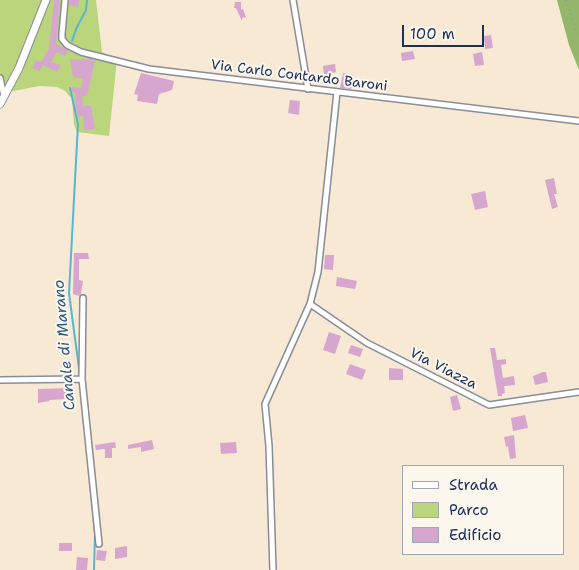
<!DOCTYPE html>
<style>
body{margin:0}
#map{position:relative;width:579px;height:570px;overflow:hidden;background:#f7e9d4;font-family:"Shantell Sans",sans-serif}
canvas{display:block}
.legend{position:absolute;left:402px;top:465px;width:162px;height:90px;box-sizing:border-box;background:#fbf7ec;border:1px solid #a1a7b3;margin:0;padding:6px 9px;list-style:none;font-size:15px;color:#1b2f5e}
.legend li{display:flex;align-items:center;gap:10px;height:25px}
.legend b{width:25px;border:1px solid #a1a7b3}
.scale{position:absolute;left:402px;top:25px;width:82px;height:22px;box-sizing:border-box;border:2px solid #1b2f5e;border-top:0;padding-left:6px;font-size:15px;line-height:18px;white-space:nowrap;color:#1b2f5e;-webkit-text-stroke:4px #fbf7ec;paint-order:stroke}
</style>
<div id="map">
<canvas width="579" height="570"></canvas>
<ul class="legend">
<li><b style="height:6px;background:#fff"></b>Strada</li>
<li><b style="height:14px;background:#bad57b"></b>Parco</li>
<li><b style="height:14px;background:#d7a6cf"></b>Edificio</li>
</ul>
<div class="scale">100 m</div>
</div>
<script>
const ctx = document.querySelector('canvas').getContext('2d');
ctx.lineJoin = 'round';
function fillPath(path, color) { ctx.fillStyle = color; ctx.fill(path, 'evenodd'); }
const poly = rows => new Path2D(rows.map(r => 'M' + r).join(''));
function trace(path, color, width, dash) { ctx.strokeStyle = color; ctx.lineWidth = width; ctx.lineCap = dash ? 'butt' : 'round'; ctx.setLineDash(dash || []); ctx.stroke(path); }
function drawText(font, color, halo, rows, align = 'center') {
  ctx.font = font + ' "Shantell Sans",sans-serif'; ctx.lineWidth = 4; ctx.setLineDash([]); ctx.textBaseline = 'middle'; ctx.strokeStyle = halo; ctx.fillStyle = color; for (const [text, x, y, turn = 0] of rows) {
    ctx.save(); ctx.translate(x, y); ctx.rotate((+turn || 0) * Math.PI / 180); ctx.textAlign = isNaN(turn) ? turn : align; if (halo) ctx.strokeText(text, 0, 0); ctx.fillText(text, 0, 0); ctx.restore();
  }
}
fillPath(poly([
 [0,0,96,0,102,52,117,59,109,136,77,132,74,124,72,99,65,91,57,87,39,86,14,91,0,90]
]), '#bad57b');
fillPath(poly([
 [557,0,579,0,579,70,569,45]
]), '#93b66b');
trace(poly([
 [72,41,76,29,86,10,87,0],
 [70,88,78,124,69,293,80,376],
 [87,448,95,534,94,570]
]), '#55b7d3', 2);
fillPath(poly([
 [54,0,60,0,56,44,68,50,65,56,57,52,51,62,61,65,57,72,43,65,40,71,32,68,36,60,41,62,49,49],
 [70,0,79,0,78,7,69,5],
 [235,2,241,2,241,10,243,9,246,17,242,18,242,21,236,8,234,8],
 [491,35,493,48,485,49,484,36],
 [413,51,415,59,402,61,401,53],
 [482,52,484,65,475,66,473,54],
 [87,58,95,60,87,96,82,96,83,106,91,106,95,129,84,130,83,116,77,117,75,93,72,92,72,87,81,88,83,79,73,77,70,59,87,60],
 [335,64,336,72,324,75,323,66],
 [141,73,174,81,172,90,159,94,157,104,137,101,138,95,134,94],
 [343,73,353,75,351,89,340,88],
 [290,100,300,101,299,115,288,113],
 [554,178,557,194,554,194,558,207,552,209,545,180],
 [485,191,488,207,475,210,471,194],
 [74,253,88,253,89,259,79,259,79,280,83,281,81,294,79,296,73,294],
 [325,255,334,255,333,270,324,269],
 [337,277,357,281,355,289,336,286],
 [329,332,341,336,335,354,323,350],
 [351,345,363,349,360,357,348,353],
 [490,348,495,348,497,360,506,359,506,364,501,365,503,378,514,376,515,385,504,386,505,393,502,394,502,396,498,396],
 [350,364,366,370,362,380,346,374],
 [389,368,403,369,403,380,389,380],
 [543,372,546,372,548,382,535,385,533,376],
 [70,388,69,399,49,400,50,401,38,403,38,389],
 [457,395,461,409,453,411,450,397],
 [525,415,528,428,513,431,511,418],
 [514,435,516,458,510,459,508,446,506,447,504,437],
 [152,440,154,449,141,452,141,447,128,449,128,445],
 [115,442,116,448,112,448,112,458,105,458,105,449,96,450,95,445],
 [236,442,237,453,221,454,220,443],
 [59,543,72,543,72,551,59,551],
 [127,546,127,557,115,559,115,548],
 [97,550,107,551,105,561,96,560],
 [77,557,88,558,87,570,76,570]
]), '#d7a6cf');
const street = poly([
 [65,0,62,34,62,39,67,45,81,52,149,69,579,121],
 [293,0,308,89],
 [0,78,4,96],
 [337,92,318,272,310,304,367,343,489,405,579,392],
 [83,298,82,379,99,544],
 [0,380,82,379],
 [273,570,269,446,265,404,310,304]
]);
const secondary = poly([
 [0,104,19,68,46,0]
]);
trace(street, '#898c99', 8);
trace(secondary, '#898c99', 9);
trace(poly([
 [566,0,579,38]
]), '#898c99', 1, [1, 4]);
trace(street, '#fff', 5);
trace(secondary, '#fff', 7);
drawText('14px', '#1b2f5e', '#fbf7ec', [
 ["Via Carlo Contardo Baroni",299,76,7],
 ["Via Viazza",443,369,27]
]);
drawText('italic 15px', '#2c5881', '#fbf7ec', [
 ["Canale di Marano",65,345,-95]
]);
</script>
